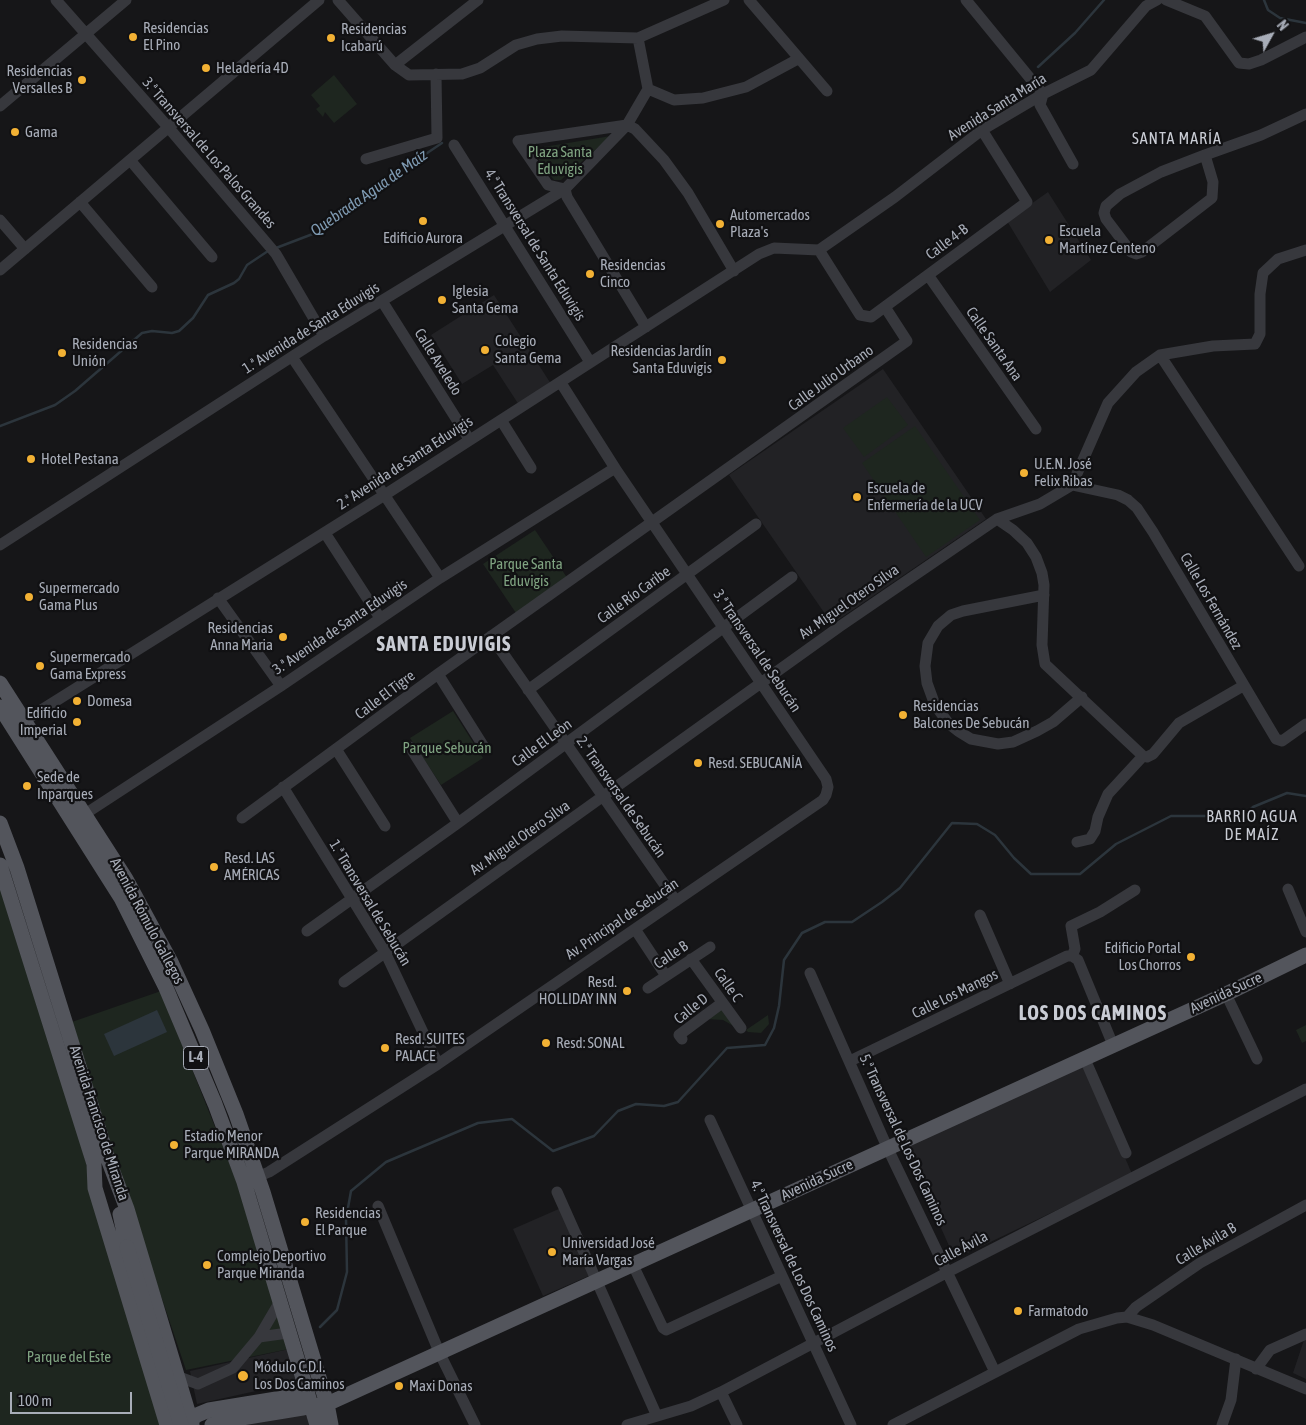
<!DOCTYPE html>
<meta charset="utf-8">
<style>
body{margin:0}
#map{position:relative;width:1306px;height:1425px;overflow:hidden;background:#161618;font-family:"Asap Condensed",sans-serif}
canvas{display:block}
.north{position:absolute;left:1246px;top:10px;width:50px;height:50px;-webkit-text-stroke:4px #111113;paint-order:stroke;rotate:51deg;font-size:14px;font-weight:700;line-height:20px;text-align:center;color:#a8adb8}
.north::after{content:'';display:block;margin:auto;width:18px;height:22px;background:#a8adb8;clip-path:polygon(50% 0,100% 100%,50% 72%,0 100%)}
.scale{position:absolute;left:10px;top:1392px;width:122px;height:22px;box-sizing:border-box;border:2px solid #a8adb8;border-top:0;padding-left:6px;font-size:15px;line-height:18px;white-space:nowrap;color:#a8adb8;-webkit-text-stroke:4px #111113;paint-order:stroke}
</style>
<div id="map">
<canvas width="1306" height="1425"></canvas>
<div class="north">N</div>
<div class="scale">100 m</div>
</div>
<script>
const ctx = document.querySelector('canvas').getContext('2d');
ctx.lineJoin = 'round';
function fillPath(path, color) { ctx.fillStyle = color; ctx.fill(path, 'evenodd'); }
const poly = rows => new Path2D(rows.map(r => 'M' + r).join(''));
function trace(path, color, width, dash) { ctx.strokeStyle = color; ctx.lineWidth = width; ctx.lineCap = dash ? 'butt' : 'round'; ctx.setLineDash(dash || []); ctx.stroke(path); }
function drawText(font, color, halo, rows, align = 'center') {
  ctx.font = font + ' "Asap Condensed",sans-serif'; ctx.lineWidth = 4.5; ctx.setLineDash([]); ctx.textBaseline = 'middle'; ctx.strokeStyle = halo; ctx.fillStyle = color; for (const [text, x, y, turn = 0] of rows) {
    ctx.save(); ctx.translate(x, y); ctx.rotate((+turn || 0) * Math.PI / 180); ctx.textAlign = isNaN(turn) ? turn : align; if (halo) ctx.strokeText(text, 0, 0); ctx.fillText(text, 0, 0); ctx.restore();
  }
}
fillPath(poly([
 [1048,192,1091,260,1050,292,1007,221],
 [494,295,551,384,519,405,493,365,462,384,431,335],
 [883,369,986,519,832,624,729,475],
 [1084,1062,1132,1174,955,1259,904,1146],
 [561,1208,591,1275,543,1296,513,1229],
 [1306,1339,1306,1379,1293,1373,1304,1340],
 [289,1349,297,1382,197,1404,190,1371],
 [301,1413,309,1418,312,1425,227,1425]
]), '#222225');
fillPath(poly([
 [334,75,357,104,334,123,325,112,323,117,316,109,320,106,311,95],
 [611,136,561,180,554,180,533,152,537,148],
 [887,397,908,425,864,457,843,428],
 [915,426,980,520,926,557,862,463],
 [535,530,570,582,518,616,483,564],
 [453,711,483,758,441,785,410,738],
 [0,877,60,1071,160,1425,0,1425],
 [161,991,236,1180,289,1349,186,1370,69,1023],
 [722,1008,737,1028,723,1020,706,1019],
 [768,1015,769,1024,761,1033,748,1032,746,1030],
 [1306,1025,1306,1041,1302,1043,1296,1030]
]), '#1e261f');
fillPath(poly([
 [157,1010,167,1032,114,1056,104,1034]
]), '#2c353c');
trace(poly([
 [1264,0,1268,10,1280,18,1306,23],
 [1038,67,1075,33,1104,0],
 [276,248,318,232,359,199,442,143],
 [0,426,55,405,75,391,142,333,152,331,172,333,179,331,193,318,208,295,234,283,239,279,247,265,268,251],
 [320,1327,337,1310,347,1272,346,1219,351,1191,386,1162,478,1123,512,1119,553,1151,594,1136,618,1111,636,1104,664,1106,678,1102,727,1048,765,1045,774,1028,779,1006,784,960,802,933,825,922,852,922,882,902,900,888,952,823,977,824,995,835,1014,858,1031,874,1080,874,1116,844,1171,816,1207,816,1238,822,1253,807,1287,793,1306,796]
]), '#2c353c', 2.5);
trace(poly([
 [56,0,168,127,276,254,324,336],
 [338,0,395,65,409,75,462,74,480,68,516,45,537,39,562,36,638,38,724,0],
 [749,0,827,91],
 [966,0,1043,94,1040,105,1073,164],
 [1166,0,1205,16,1239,63,1249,64,1261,60,1306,37],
 [395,65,478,0],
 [648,89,674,100,703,98,746,87,798,59],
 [0,106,126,0],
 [454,145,590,362],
 [1205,155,1213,182,1212,198,1142,252,1136,254,1131,252,1106,219,1104,213,1106,206,1120,194,1161,172,1205,155,1261,135,1306,114],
 [366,159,437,138,436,74],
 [130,160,212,257],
 [80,202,152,287],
 [0,220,25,249],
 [819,250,895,197,982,130,1043,94,1091,70,1146,6,1157,0],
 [819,250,860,315,871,317,1027,202,982,130],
 [0,270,319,0],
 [928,275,1036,429],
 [382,301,469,439],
 [646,327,567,197,565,189,548,185,518,141,627,125,635,129,664,160,688,193,734,271],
 [1160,355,1299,566],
 [292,357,440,578],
 [501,420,531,468],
 [1072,485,1118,495,1128,500,1137,508,1153,532,1276,739,1282,741,1306,724],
 [997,519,1013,530,1027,543,1036,557,1042,573,1044,585,1042,645,1045,664,1143,756],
 [325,533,380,618],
 [0,545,324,336,565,189,627,125,648,89,638,38],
 [1044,595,963,611,951,615,938,626,928,643,925,666,927,683,935,705,949,724,958,731,971,739,998,744,1013,742,1037,731,1053,722,1082,697],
 [218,598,281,686],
 [491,636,676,901],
 [438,674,484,747],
 [528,690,756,524],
 [19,724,383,496,759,254,774,248,819,250],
 [410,747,458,823],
 [336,749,385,826],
 [1143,756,1147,757,1153,754,1179,723,1243,686],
 [283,787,385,952,438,1064],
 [85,814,281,686,440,578,615,468],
 [242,818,438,674,907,341,885,307],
 [1077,842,1090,839,1095,831,1098,817,1108,794,1143,756],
 [1288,889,1306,932],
 [980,915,1010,984],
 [635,929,666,976],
 [307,931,458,823,792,577],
 [1072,956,1075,949,1071,926,1100,912,1135,890],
 [1072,956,1078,960,1113,1045],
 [691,959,741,1028],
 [810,973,887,1147,995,1372],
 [344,982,839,627,997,519,1040,504,1072,485,1108,403,1136,372,1160,355,1213,346,1255,344,1260,334,1260,294,1263,273,1278,259,1306,250],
 [648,988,710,947],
 [1226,994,1257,1059],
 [682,1039,679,1035,722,1003],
 [1084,1057,1126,1153],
 [850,1061,1067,956,1072,956],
 [710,1120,851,1425],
 [250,1180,269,1172,438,1064,823,800,826,795,828,787,826,779,615,468,561,383],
 [557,1192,656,1414],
 [378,1206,440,1354,475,1425],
 [633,1265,663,1328,666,1330,782,1276],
 [1127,1317,1136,1307,1200,1263,1306,1205],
 [259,1337,288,1333],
 [1256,1369,1270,1350,1306,1334],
 [179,1377,198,1384,233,1368,259,1337,279,1303],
 [721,1392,737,1425],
 [627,1425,691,1406,721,1392,948,1272,1306,1089],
 [893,1425,1079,1329,1117,1318,1127,1317,1153,1325,1306,1389],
 [1222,1425,1231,1400,1236,1359]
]), '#37383d', 11);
trace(poly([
 [0,683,126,879,171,962,202,1030,236,1114,263,1192,327,1404,331,1425],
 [0,707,121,898,166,988,215,1104,244,1182,317,1425],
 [0,823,17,868,108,1159,127,1209,192,1425],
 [0,865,94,1164,95,1188,167,1425],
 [120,1214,127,1247],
 [185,1425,197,1415,209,1410,307,1394],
 [212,1425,230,1420,327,1404,1226,994,1306,955]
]), '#53555c', 15);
trace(poly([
 [127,1247,181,1425]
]), '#53555c', 15);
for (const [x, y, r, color] of [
 [133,37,5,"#f2b134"],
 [331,38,5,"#f2b134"],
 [206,68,5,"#f2b134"],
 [82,80,5,"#f2b134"],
 [15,132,5,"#f2b134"],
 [423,221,5,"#f2b134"],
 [720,224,5,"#f2b134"],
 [1049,240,5,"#f2b134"],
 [590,274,5,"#f2b134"],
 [442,300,5,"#f2b134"],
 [485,350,5,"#f2b134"],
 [62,353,5,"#f2b134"],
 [722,360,5,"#f2b134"],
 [31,459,5,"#f2b134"],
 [1024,473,5,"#f2b134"],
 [857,497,5,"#f2b134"],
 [29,597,5,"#f2b134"],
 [283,637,5,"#f2b134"],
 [40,666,5,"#f2b134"],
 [77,701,5,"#f2b134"],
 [903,715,5,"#f2b134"],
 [77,722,5,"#f2b134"],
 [698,763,5,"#f2b134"],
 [27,786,5,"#f2b134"],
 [214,867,5,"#f2b134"],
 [1191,957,5,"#f2b134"],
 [627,991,5,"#f2b134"],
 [546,1043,5,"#f2b134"],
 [385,1048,5,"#f2b134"],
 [174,1145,5,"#f2b134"],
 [305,1222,5,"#f2b134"],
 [552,1252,5,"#f2b134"],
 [207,1265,5,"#f2b134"],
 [1018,1311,5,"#f2b134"],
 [243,1376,6,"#f2b134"],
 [399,1386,5,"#f2b134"]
]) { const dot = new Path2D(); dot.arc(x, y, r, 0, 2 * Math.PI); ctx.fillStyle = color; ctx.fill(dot); trace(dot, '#111113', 2); }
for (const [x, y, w] of [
 [196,1058,25]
]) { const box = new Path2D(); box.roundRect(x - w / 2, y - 11.5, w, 23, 4); ctx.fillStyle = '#111113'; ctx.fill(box); trace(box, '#a8adb8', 1); }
drawText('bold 14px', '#a8adb8', null, [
 ["L-4",196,1058]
]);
drawText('15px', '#a8adb8', '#111113', [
 ["Residencias",143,28],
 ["El Pino",143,45],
 ["Residencias",341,29],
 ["Icabarú",341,46],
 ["Heladería 4D",216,68],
 ["Residencias",72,71,"right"],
 ["Versalles B",72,88,"right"],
 ["Gama",25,132],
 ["Automercados",730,215],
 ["Plaza's",730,232],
 ["Escuela",1059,231],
 ["Martínez Centeno",1059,248],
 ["Edificio Aurora",423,238,"center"],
 ["Residencias",600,265],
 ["Cinco",600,282],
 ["Iglesia",452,291],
 ["Santa Gema",452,308],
 ["Colegio",495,341],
 ["Santa Gema",495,358],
 ["Residencias",72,344],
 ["Unión",72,361],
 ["Residencias Jardín",712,351,"right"],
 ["Santa Eduvigis",712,368,"right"],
 ["Hotel Pestana",41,459],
 ["U.E.N. José",1034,464],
 ["Felix Ribas",1034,481],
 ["Escuela de",867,488],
 ["Enfermería de la UCV",867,505],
 ["Supermercado",39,588],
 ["Gama Plus",39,605],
 ["Residencias",273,628,"right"],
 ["Anna Maria",273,645,"right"],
 ["Supermercado",50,657],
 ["Gama Express",50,674],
 ["Domesa",87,701],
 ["Residencias",913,706],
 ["Balcones De Sebucán",913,723],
 ["Edificio",67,713,"right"],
 ["Imperial",67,730,"right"],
 ["Resd. SEBUCANÍA",708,763],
 ["Sede de",37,777],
 ["Inparques",37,794],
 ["Resd. LAS",224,858],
 ["AMÉRICAS",224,875],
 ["Edificio Portal",1181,948,"right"],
 ["Los Chorros",1181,965,"right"],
 ["Resd.",617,982,"right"],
 ["HOLLIDAY INN",617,999,"right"],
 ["Resd. SUITES",395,1039],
 ["PALACE",395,1056],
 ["Resd: SONAL",556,1043],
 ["Estadio Menor",184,1136],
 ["Parque MIRANDA",184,1153],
 ["Residencias",315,1213],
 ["El Parque",315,1230],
 ["Universidad José",562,1243],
 ["María Vargas",562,1260],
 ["Complejo Deportivo",217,1256],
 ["Parque Miranda",217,1273],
 ["Farmatodo",1028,1311],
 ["Módulo C.D.I.",254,1367],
 ["Los Dos Caminos",254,1384],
 ["Maxi Donas",409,1386]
], 'left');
drawText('15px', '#a8adb8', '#111113', [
 ["Avenida Santa María",997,107,-32],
 ["3.ª Transversal de Los Palos Grandes",209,153,49],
 ["Calle 4-B",947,242,-37],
 ["4.ª Transversal de Santa Eduvigis",535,245,58],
 ["1.ª Avenida de Santa Eduvigis",311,328,-32],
 ["Calle Santa Ana",994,344,55],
 ["Calle Aveledo",438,362,58],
 ["Calle Julio Urbano",831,378,-36],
 ["2.ª Avenida de Santa Eduvigis",405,463,-33],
 ["Calle Río Caribe",634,595,-36],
 ["Calle Los Fernández",1211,601,60],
 ["Av. Miguel Otero Silva",849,602,-35],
 ["3.ª Avenida de Santa Eduvigis",340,627,-34],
 ["3.ª Transversal de Sebucán",757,651,56],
 ["Calle El Tigre",385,695,-37],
 ["Calle El Leòn",542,743,-36],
 ["2.ª Transversal de Sebucán",621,797,55],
 ["Av. Miguel Otero Silva",520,838,-35],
 ["1.ª Transversal de Sebucán",370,903,59],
 ["Av. Principal de Sebucán",622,919,-34],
 ["Avenida Rómulo Gallegos",147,921,62],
 ["Calle B",671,955,-34],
 ["Calle C",728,985,55],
 ["Avenida Sucre",1226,993,-25],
 ["Calle Los Mangos",955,994,-26],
 ["Calle D",691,1009,-39],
 ["Avenida Francisco de Miranda",99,1123,72],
 ["5.ª Transversal de Los Dos Caminos",903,1140,65],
 ["Avenida Sucre",817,1180,-25],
 ["Calle Ávila B",1206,1244,-31],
 ["Calle Ávila",961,1249,-28],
 ["4.ª Transversal de Los Dos Caminos",794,1266,65]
]);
drawText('15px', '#7fa381', '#111113', [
 ["Plaza Santa",560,152],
 ["Eduvigis",560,169],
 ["Parque Santa",526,564],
 ["Eduvigis",526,581],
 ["Parque Sebucán",447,748],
 ["Parque del Este",69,1357]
]);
ctx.letterSpacing = '1px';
drawText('16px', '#c9ccd4', '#111113', [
 ["SANTA MARÍA",1177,139],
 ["BARRIO AGUA",1252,817],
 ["DE MAÍZ",1252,835]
]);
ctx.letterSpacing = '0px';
drawText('italic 16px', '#7f9bb3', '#111113', [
 ["Quebrada Agua de Maíz",369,193,-35]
]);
ctx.letterSpacing = '1px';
drawText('bold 20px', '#c9ccd4', '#111113', [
 ["SANTA EDUVIGIS",444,645],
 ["LOS DOS CAMINOS",1093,1014]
]);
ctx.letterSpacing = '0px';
</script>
